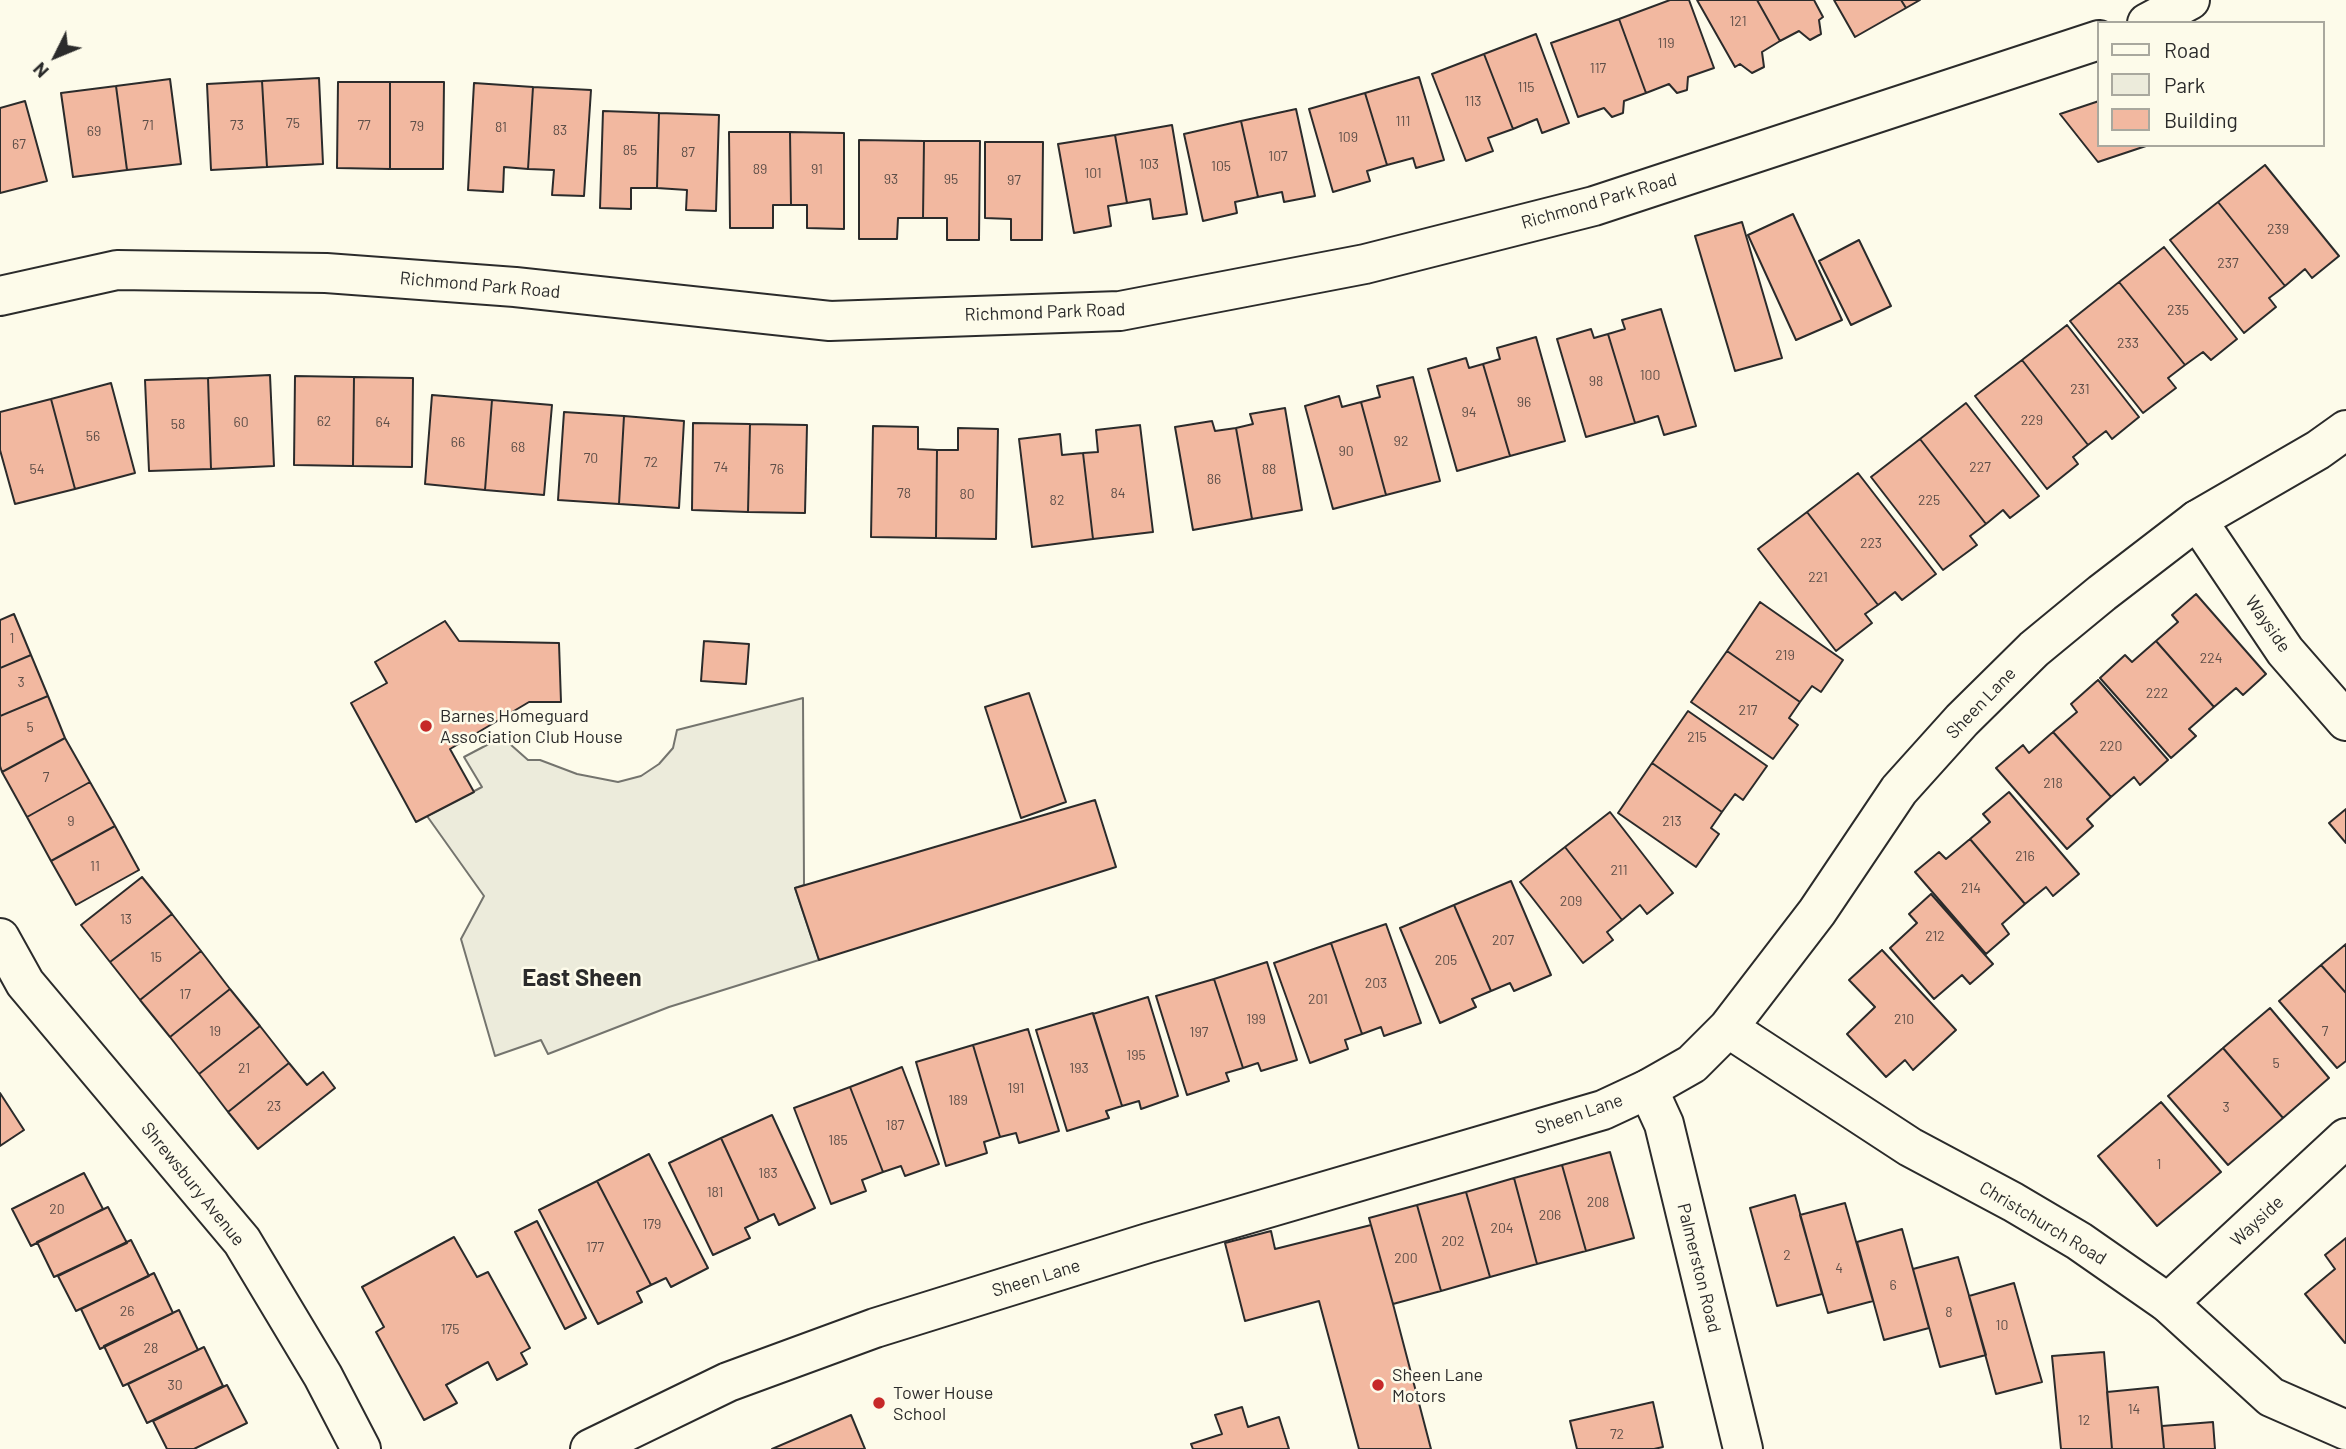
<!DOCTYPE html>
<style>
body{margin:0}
#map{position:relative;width:2346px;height:1449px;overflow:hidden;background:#fdfbea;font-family:Barlow,sans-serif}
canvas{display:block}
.legend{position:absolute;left:2097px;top:21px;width:228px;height:126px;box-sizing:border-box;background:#fdfbea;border:2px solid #a9a89e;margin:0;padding:9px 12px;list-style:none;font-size:21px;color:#2b2b2b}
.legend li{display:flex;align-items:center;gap:14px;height:35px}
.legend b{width:35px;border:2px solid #a9a89e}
.north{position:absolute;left:21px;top:21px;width:70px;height:70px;-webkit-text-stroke:5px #fdfbea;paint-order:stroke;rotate:227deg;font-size:19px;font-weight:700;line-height:28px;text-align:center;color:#2b2b2b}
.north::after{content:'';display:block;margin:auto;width:24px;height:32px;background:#2b2b2b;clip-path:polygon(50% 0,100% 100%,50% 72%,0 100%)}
</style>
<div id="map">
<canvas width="2346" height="1449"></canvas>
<ul class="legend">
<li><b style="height:9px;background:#fdfbea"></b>Road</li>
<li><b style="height:19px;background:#ecebdb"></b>Park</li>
<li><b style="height:19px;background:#f2b8a0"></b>Building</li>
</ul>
<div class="north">N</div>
</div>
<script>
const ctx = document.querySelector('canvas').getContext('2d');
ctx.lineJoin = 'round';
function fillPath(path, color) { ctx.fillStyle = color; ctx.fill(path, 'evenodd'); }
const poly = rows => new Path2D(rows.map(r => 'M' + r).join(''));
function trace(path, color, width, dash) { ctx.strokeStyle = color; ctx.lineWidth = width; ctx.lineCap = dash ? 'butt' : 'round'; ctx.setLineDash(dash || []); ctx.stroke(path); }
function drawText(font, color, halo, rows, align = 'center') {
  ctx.font = font + ' Barlow,sans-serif'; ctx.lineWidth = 5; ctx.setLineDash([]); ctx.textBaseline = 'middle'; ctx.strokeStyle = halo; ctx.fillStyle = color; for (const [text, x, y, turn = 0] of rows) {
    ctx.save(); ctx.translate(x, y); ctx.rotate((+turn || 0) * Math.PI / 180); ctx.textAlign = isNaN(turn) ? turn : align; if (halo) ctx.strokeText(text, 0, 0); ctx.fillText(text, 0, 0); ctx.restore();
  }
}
const green = poly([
 [803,698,804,885,795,888,819,960,669,1007,548,1054,541,1040,495,1056,461,939,484,896,427,816,482,787,464,757,502,737,528,760,540,760,577,774,618,782,641,776,659,764,673,748,677,730,803,698]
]);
fillPath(green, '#ecebdb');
trace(green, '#74746e', 2);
const building = poly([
 [1670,0,1689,0,1714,68,1688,77,1687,90,1677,93,1669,84,1646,93,1619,19,1670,0],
 [1697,0,1757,0,1780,41,1762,52,1764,67,1752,73,1740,64,1735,67,1697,0],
 [1757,0,1814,0,1823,17,1819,20,1821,34,1810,40,1799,31,1780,41,1757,0],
 [1834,0,1901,0,1906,8,1855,37,1834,0],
 [1901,0,1920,0,1906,8,1901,0],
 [1619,19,1646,93,1624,101,1623,113,1612,117,1604,108,1578,117,1551,43,1619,19],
 [1536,34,1569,123,1542,133,1537,119,1513,129,1484,54,1536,34],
 [1484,54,1513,129,1488,138,1493,151,1466,161,1432,74,1484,54],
 [1419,77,1444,160,1416,168,1413,158,1387,165,1365,93,1419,77],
 [319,78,323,164,267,167,262,81,319,78],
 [170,79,181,164,127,170,116,86,170,79],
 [262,81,267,167,211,170,207,84,262,81],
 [338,82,390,82,390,169,337,168,338,82],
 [390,82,444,82,443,169,390,169,390,82],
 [474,83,533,87,528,169,504,167,503,192,468,190,474,83],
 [116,86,127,170,73,177,61,93,116,86],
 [533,87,591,90,584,196,552,195,554,170,528,169,533,87],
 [1365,93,1387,165,1367,171,1370,181,1333,192,1309,109,1365,93],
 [25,101,47,181,0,193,0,108,25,101],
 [2099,101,2099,145,2149,145,2098,162,2060,114,2099,101],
 [1296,109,1315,196,1284,202,1282,192,1258,197,1241,121,1296,109],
 [603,111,659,113,657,188,631,188,631,209,600,208,603,111],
 [659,113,719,115,716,211,686,210,687,190,657,188,659,113],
 [1241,121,1258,197,1235,202,1237,213,1203,221,1184,134,1241,121],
 [1172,125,1187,214,1153,219,1150,199,1127,203,1115,135,1172,125],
 [729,132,790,132,791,205,773,205,773,228,730,228,729,132],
 [790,132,844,133,844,229,807,228,807,205,791,205,790,132],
 [1115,135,1127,203,1108,206,1111,226,1074,233,1058,144,1115,135],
 [859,140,924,141,923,218,898,218,897,239,859,239,859,140],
 [924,141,980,141,979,240,947,240,947,218,923,218,924,141],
 [985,142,1043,142,1042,240,1011,240,1011,219,985,218,985,142],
 [2265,165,2339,256,2312,278,2305,269,2285,286,2218,202,2265,165],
 [2218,202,2285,286,2269,298,2276,307,2244,333,2170,240,2218,202],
 [1793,214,1842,320,1796,340,1748,235,1793,214],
 [1742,222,1782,358,1735,371,1695,236,1742,222],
 [1859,240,1891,306,1851,325,1819,261,1859,240],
 [2164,247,2237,339,2211,360,2203,352,2185,365,2119,282,2164,247],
 [2119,282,2185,365,2168,378,2176,388,2143,413,2070,321,2119,282],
 [1661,309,1696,426,1664,435,1658,416,1635,423,1608,334,1625,329,1622,320,1661,309],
 [2067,325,2139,417,2112,439,2106,431,2088,445,2022,360,2067,325],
 [1591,329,1594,338,1608,334,1635,423,1586,437,1557,339,1591,329],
 [1536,337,1565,441,1510,456,1483,364,1500,359,1497,348,1536,337],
 [1466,358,1469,368,1483,364,1510,456,1457,471,1428,369,1466,358],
 [2022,360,2088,445,2073,457,2078,464,2047,489,1975,396,2022,360],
 [270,375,274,466,211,469,208,378,270,375],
 [295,376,354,377,353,466,294,465,295,376],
 [354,377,413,378,412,467,353,466,354,377],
 [1413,377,1440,481,1386,495,1361,402,1380,397,1377,386,1413,377],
 [208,378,211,469,149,471,145,380,208,378],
 [111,383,135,473,75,489,51,399,111,383],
 [432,395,492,400,485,490,425,484,432,395],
 [1339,396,1342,407,1361,402,1386,495,1333,509,1305,406,1339,396],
 [51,399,75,489,15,504,0,450,0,412,51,399],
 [492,400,552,405,544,495,485,490,492,400],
 [1966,403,2039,496,2010,518,2003,510,1986,524,1920,439,1966,403],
 [1285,408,1302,510,1252,519,1236,428,1253,424,1250,414,1285,408],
 [564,412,624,416,619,504,558,500,564,412],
 [624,416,684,421,679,508,619,504,624,416],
 [1212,421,1215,431,1236,428,1252,519,1193,530,1175,427,1212,421],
 [693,423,750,424,748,512,692,510,693,423],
 [750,424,807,425,805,513,748,512,750,424],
 [1140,425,1153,532,1093,539,1083,453,1098,452,1096,430,1140,425],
 [873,426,918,427,918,449,937,450,936,538,871,537,873,426],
 [958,428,998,429,996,539,936,538,937,450,958,450,958,428],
 [1060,434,1062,455,1083,453,1093,539,1032,547,1019,439,1060,434],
 [1920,439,1986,524,1970,536,1977,545,1943,570,1871,477,1920,439],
 [1858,473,1936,574,1902,600,1895,592,1878,605,1807,512,1858,473],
 [1807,512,1878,605,1865,614,1872,623,1836,651,1758,549,1807,512],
 [2196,594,2266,674,2243,695,2236,688,2214,707,2156,641,2178,622,2172,615,2196,594],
 [1760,602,1843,660,1821,692,1812,686,1800,702,1727,651,1760,602],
 [14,614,31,655,0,668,0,620,14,614],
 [445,621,459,641,559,643,561,702,529,702,450,749,474,792,416,822,351,703,387,683,375,662,445,621],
 [704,641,749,644,746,684,701,681,704,641],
 [2156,641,2214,707,2189,729,2196,736,2171,758,2100,678,2125,655,2132,662,2156,641],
 [1727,651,1800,702,1789,718,1798,725,1773,759,1691,702,1727,651],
 [31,655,48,696,0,716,0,668,31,655],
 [2098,680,2168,760,2140,785,2134,777,2111,797,2053,732,2077,712,2071,704,2098,680],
 [1029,693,1066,802,1021,818,985,707,1029,693],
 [48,696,65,738,2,772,0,766,0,716,48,696],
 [1688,711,1767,766,1743,800,1735,794,1722,812,1652,763,1688,711],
 [2053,732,2111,797,2087,819,2093,826,2067,849,1996,768,2023,745,2029,753,2053,732],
 [65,738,90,782,27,817,2,772,65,738],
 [1652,763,1722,812,1711,828,1719,834,1696,867,1618,813,1652,763],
 [90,782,115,826,51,861,27,817,90,782],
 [2009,792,2079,874,2053,896,2046,887,2025,904,1970,839,1990,822,1983,814,2009,792],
 [1095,800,1116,867,819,960,795,888,1095,800],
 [2346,809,2346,843,2329,823,2346,809],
 [1610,812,1673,893,1647,914,1640,905,1622,920,1565,847,1610,812],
 [115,826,139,870,76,905,51,861,115,826],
 [1970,839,2025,904,2002,924,2009,934,1986,954,1915,872,1939,852,1946,859,1970,839],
 [1565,847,1622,920,1607,932,1613,940,1583,963,1520,882,1565,847],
 [142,877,172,914,110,962,81,925,142,877],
 [1511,881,1551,975,1514,991,1510,983,1491,991,1454,905,1511,881],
 [1931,894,1993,964,1970,984,1962,975,1934,999,1890,948,1917,923,1909,914,1931,894],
 [1454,905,1491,991,1472,999,1476,1007,1440,1023,1400,928,1454,905],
 [172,914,201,951,140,1000,110,962,172,914],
 [1386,924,1421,1023,1384,1036,1381,1027,1362,1034,1331,943,1386,924],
 [1331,943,1362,1034,1345,1040,1348,1049,1310,1063,1274,963,1331,943],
 [2346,944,2346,993,2321,965,2346,944],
 [1882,950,1956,1030,1913,1070,1905,1060,1886,1077,1847,1034,1875,1007,1849,980,1882,950],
 [201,951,230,989,170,1037,140,1000,201,951],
 [1267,962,1297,1060,1261,1071,1258,1063,1243,1068,1214,979,1267,962],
 [2321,965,2346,993,2346,1061,2337,1068,2279,1001,2321,965],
 [1214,979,1243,1068,1226,1073,1229,1081,1187,1095,1156,996,1214,979],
 [230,989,260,1026,199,1074,170,1037,230,989],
 [1148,997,1178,1096,1141,1109,1139,1101,1122,1106,1093,1014,1148,997],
 [2270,1008,2329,1078,2283,1118,2223,1048,2270,1008],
 [1093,1013,1122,1106,1106,1111,1109,1118,1067,1131,1036,1030,1093,1013],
 [260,1026,289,1063,228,1112,199,1074,260,1026],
 [1028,1029,1059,1131,1019,1143,1016,1133,1000,1137,973,1045,1028,1029],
 [973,1045,1000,1137,984,1142,987,1153,946,1166,916,1062,973,1045],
 [2223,1048,2283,1118,2228,1165,2168,1096,2223,1048],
 [289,1063,307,1085,323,1072,335,1088,258,1149,228,1112,289,1063],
 [902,1067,939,1164,905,1176,901,1166,883,1172,850,1087,902,1067],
 [850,1087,883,1172,862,1180,866,1191,831,1204,794,1108,850,1087],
 [0,1093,24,1130,0,1146,0,1093],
 [2161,1102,2221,1172,2157,1226,2098,1156,2161,1102],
 [772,1115,815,1208,779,1225,774,1214,759,1221,721,1138,772,1115],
 [721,1138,759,1221,745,1228,750,1238,713,1255,669,1163,721,1138],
 [1610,1152,1634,1238,1586,1251,1562,1165,1610,1152],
 [649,1154,708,1268,671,1287,666,1278,651,1285,597,1181,649,1154],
 [1562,1165,1586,1251,1537,1264,1514,1178,1562,1165],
 [84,1173,103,1209,31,1246,12,1209,84,1173],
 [1514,1178,1537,1264,1490,1277,1466,1192,1514,1178],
 [597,1181,651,1285,637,1292,642,1302,598,1324,539,1210,597,1181],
 [1466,1192,1490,1277,1441,1291,1417,1205,1466,1192],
 [1795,1195,1822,1294,1777,1306,1750,1208,1795,1195],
 [1845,1203,1873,1301,1828,1313,1800,1215,1845,1203],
 [1417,1205,1441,1291,1393,1304,1369,1218,1417,1205],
 [108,1207,127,1243,54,1277,37,1242,108,1207],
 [537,1221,586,1318,565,1329,515,1232,537,1221],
 [1371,1225,1393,1304,1431,1449,1359,1449,1319,1301,1245,1321,1225,1243,1271,1231,1275,1249,1371,1225],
 [1902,1229,1929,1328,1884,1340,1857,1242,1902,1229],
 [454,1237,477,1277,488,1272,530,1348,521,1353,527,1364,497,1380,488,1362,446,1385,457,1403,424,1420,376,1332,384,1327,362,1287,454,1237],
 [2346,1238,2346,1342,2345,1343,2305,1294,2335,1269,2325,1255,2346,1238],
 [131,1240,149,1276,76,1311,58,1276,131,1240],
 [1958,1257,1986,1355,1940,1367,1913,1269,1958,1257],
 [154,1273,173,1313,100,1349,81,1309,154,1273],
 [2014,1283,2042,1382,1996,1394,1969,1296,2014,1283],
 [179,1310,198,1350,123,1386,104,1346,179,1310],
 [204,1347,223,1386,147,1423,128,1384,204,1347],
 [2104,1352,2112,1449,2061,1449,2052,1356,2104,1352],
 [227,1385,247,1423,194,1449,167,1449,153,1421,227,1385],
 [2158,1387,2164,1449,2112,1449,2107,1392,2158,1387],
 [1653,1402,1663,1447,1654,1449,1577,1449,1570,1421,1653,1402],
 [1242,1407,1248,1427,1279,1417,1289,1449,1193,1449,1191,1444,1222,1434,1215,1415,1242,1407],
 [851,1415,865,1449,772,1449,851,1415],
 [2213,1422,2215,1449,2164,1449,2162,1426,2213,1422]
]);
fillPath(building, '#f2b8a0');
trace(building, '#2b2b2b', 2);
const street = poly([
 [2147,23,2190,0],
 [0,296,117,270,326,273,515,287,830,321,1120,311,1365,264,1594,206,2099,40],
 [2197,520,2285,651,2346,721],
 [0,938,25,983,242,1241,323,1376,361,1449],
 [1648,1089,1664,1124,1743,1449],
 [2168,1303,2346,1138]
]);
const secondary = poly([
 [1728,1028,1910,1147,2013,1202,2079,1241,2168,1303,2271,1397,2346,1430],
 [590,1449,728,1382,875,1328,1148,1243,1603,1110,1648,1089,1692,1064,1728,1028,1817,912,1899,790,1962,720,2034,649,2102,593,2197,520,2318,450,2346,430]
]);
trace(street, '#2b2b2b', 42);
trace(secondary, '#2b2b2b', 42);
trace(street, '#fdfbea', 38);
trace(secondary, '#fdfbea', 38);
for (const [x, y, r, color] of [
 [426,726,7,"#c62828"],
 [1378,1385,7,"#c62828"],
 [879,1403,7,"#c62828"]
]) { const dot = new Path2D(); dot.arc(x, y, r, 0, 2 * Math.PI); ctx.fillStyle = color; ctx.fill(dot); trace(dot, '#fdfbea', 2.5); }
drawText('14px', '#5d4e48', null, [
 ["121",1738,21],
 ["119",1666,43],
 ["117",1598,68],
 ["115",1526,87],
 ["113",1473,101],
 ["111",1403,121],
 ["75",293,123],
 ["71",148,125],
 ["73",237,125],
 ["77",364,125],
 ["79",417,126],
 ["81",501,127],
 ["83",560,130],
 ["69",94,131],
 ["109",1348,137],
 ["67",19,144],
 ["85",630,150],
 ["87",688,152],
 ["107",1278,156],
 ["103",1149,164],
 ["105",1221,166],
 ["89",760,169],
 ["91",817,169],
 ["101",1093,173],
 ["93",891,179],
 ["95",951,179],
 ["97",1014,180],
 ["239",2278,229],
 ["237",2228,263],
 ["235",2178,310],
 ["233",2128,343],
 ["100",1650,375],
 ["98",1596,381],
 ["231",2080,389],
 ["96",1524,402],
 ["94",1469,412],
 ["229",2032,420],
 ["62",324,421],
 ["60",241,422],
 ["64",383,422],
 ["58",178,424],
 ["56",93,436],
 ["92",1401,441],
 ["66",458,442],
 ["68",518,447],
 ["90",1346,451],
 ["70",591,458],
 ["72",651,462],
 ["74",721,467],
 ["227",1980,467],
 ["54",37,469],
 ["76",777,469],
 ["88",1269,469],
 ["86",1214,479],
 ["78",904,493],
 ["84",1118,493],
 ["80",967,494],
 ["82",1057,500],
 ["225",1929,500],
 ["223",1871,543],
 ["221",1818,577],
 ["1",12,638],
 ["219",1785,655],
 ["224",2211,658],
 ["3",21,682],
 ["222",2157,693],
 ["217",1748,710],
 ["5",30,727],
 ["215",1697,737],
 ["220",2111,746],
 ["7",46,777],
 ["218",2053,783],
 ["9",71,821],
 ["213",1672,821],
 ["216",2025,856],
 ["11",95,866],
 ["211",1619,870],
 ["214",1971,888],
 ["209",1571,901],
 ["13",126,919],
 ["212",1935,936],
 ["207",1503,940],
 ["15",156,957],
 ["205",1446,960],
 ["203",1376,983],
 ["17",185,994],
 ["201",1318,999],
 ["199",1256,1019],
 ["210",1904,1019],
 ["19",215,1031],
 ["7",2325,1031],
 ["197",1199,1032],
 ["195",1136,1055],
 ["5",2276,1063],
 ["21",244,1068],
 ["193",1079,1068],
 ["191",1016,1088],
 ["189",958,1100],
 ["23",274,1106],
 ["3",2226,1107],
 ["187",895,1125],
 ["185",838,1140],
 ["1",2159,1164],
 ["183",768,1173],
 ["181",715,1192],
 ["208",1598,1202],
 ["20",57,1209],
 ["206",1550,1215],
 ["179",652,1224],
 ["204",1502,1228],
 ["202",1453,1241],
 ["177",595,1247],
 ["2",1787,1255],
 ["200",1406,1258],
 ["4",1839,1268],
 ["6",1893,1285],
 ["26",127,1311],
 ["8",1949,1312],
 ["10",2002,1325],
 ["175",450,1329],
 ["28",151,1348],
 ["30",175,1385],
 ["14",2134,1409],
 ["12",2084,1420],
 ["72",1617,1434]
]);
drawText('18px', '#2b2b2b', '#fdfbea', [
 ["Richmond Park Road",1599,201,-16],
 ["Richmond Park Road",480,285,5],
 ["Richmond Park Road",1045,312,-2],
 ["Wayside",2268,624,55],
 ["Sheen Lane",1981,703,-46],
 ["Sheen Lane",1579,1114,-19],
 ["Shrewsbury Avenue",193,1184,51],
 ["Wayside",2257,1221,-43],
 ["Christchurch Road",2043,1223,31],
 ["Palmerston Road",1699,1268,76],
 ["Sheen Lane",1036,1278,-17]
]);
drawText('18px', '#2b2b2b', '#fdfbea', [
 ["Barnes Homeguard",440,716],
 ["Association Club House",440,737],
 ["Sheen Lane",1392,1375],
 ["Motors",1392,1396],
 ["Tower House",893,1393],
 ["School",893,1414]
], 'left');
drawText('bold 24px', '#2b2b2b', '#fdfbea', [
 ["East Sheen",582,978]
]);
</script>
